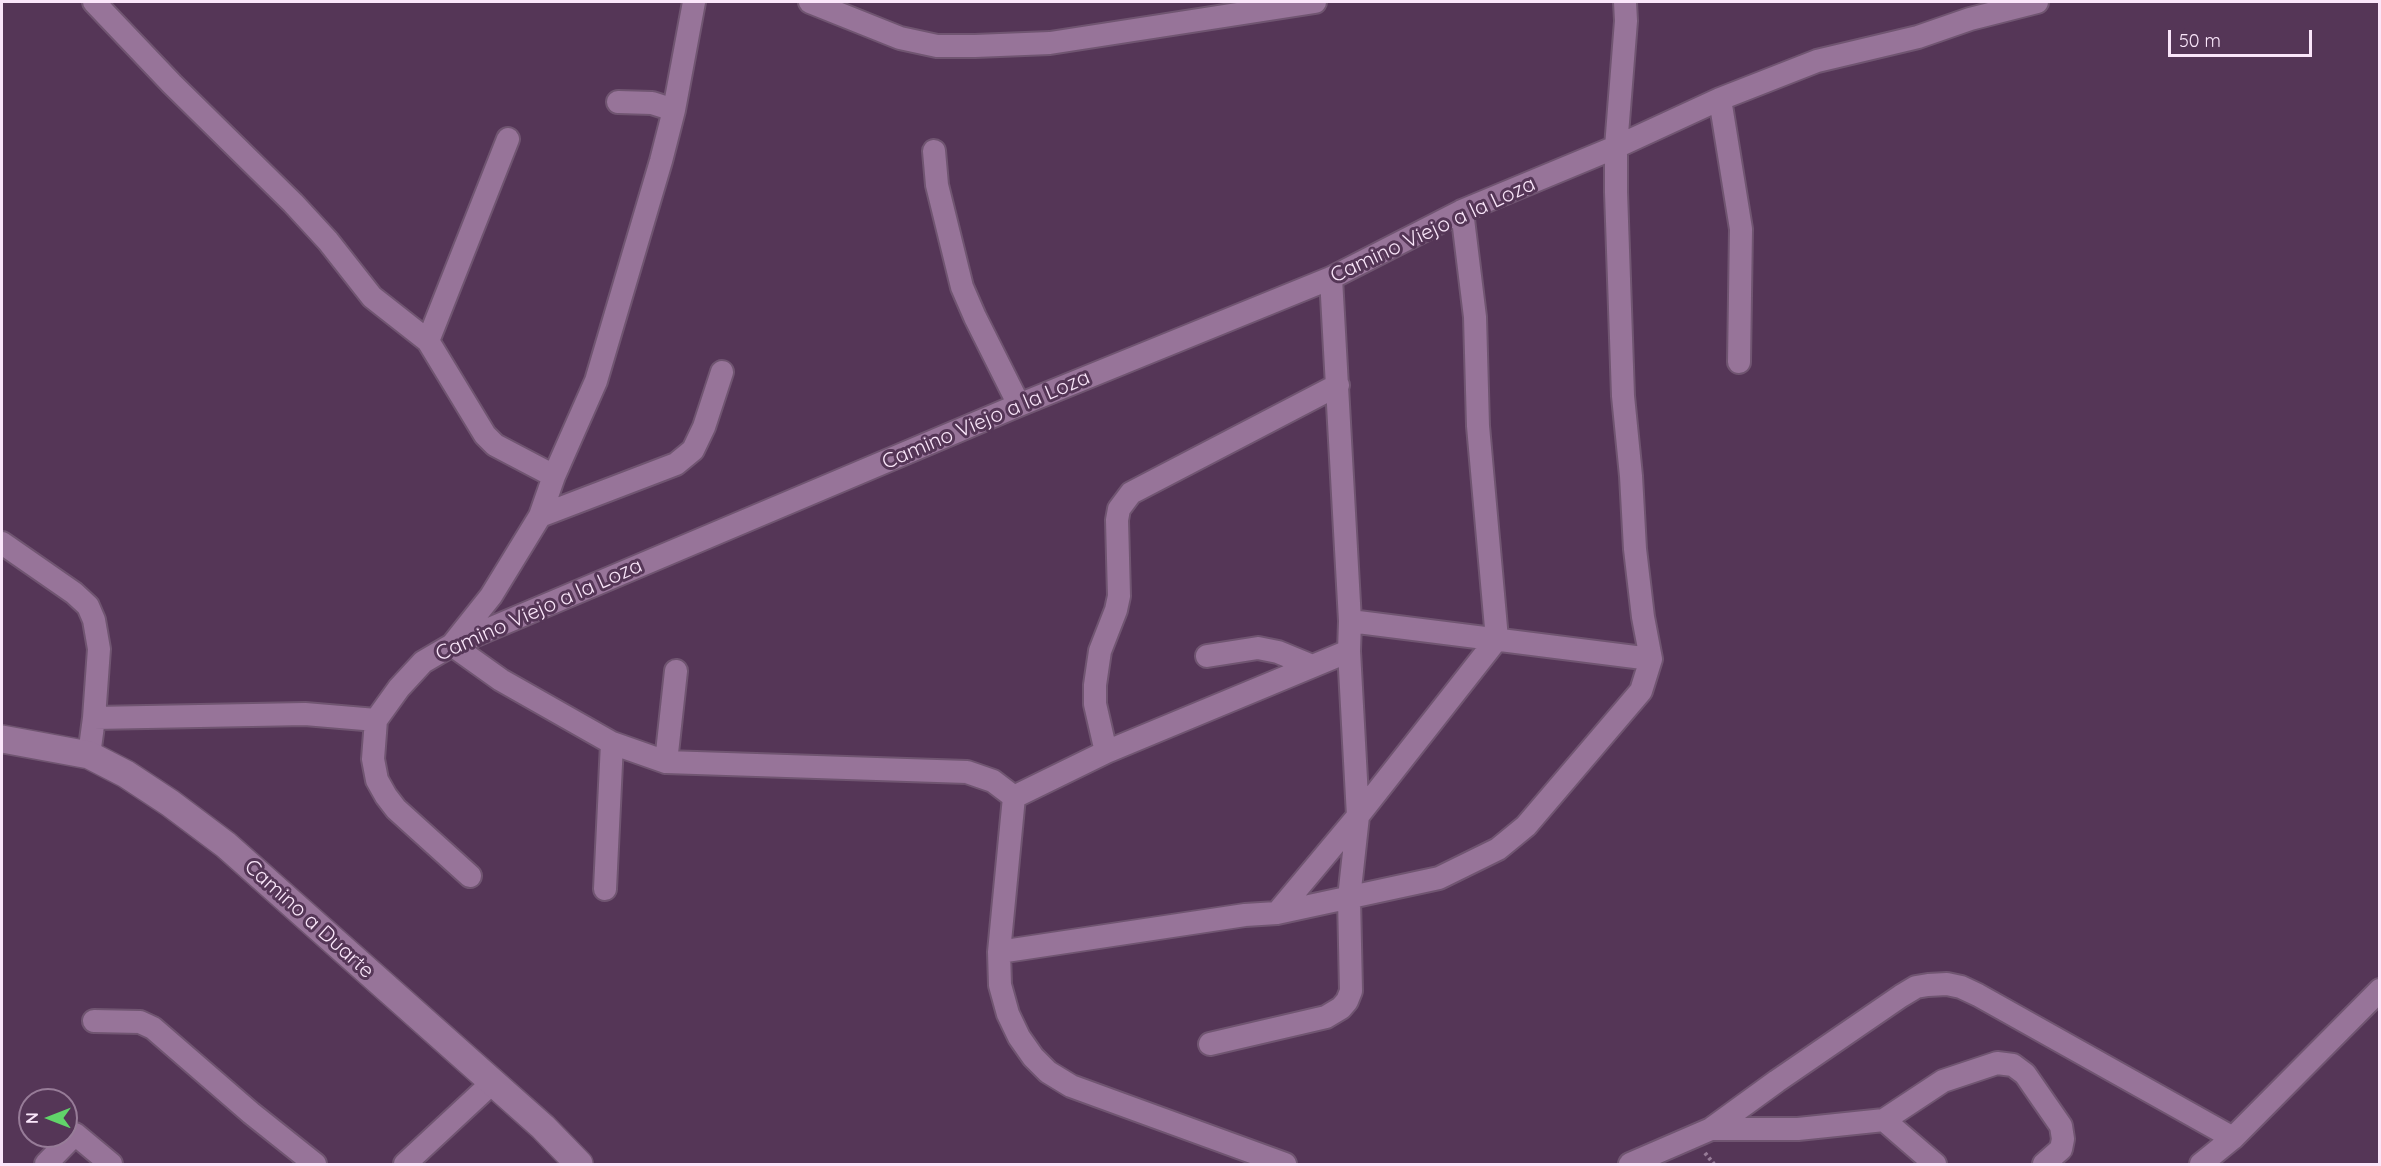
<!DOCTYPE html>
<style>
body{margin:0}
#map{position:relative;width:2381px;height:1166px;overflow:hidden;background:#553657;font-family:Quicksand,sans-serif}
canvas{display:block}
.frame{position:absolute;inset:0;border:3px solid #fae6fa;pointer-events:none}
.north{position:absolute;left:18px;top:1088px;width:60px;height:60px;box-sizing:border-box;background:#553657;border:2px solid #977c98;border-radius:50%;rotate:270deg;font-size:16px;font-weight:700;line-height:24px;text-align:center;color:#fae6fa}
.north::after{content:'';display:block;margin:auto;width:21px;height:27px;background:#61d46a;clip-path:polygon(50% 0,100% 100%,50% 72%,0 100%)}
.scale{position:absolute;left:2168px;top:30px;width:144px;height:27px;box-sizing:border-box;border:3px solid #fae6fa;border-top:0;padding-left:8px;font-size:18px;line-height:21px;white-space:nowrap;color:#fae6fa;-webkit-text-stroke:4px #553657;paint-order:stroke}
</style>
<div id="map">
<canvas width="2381" height="1166"></canvas>
<div class="frame"></div>
<div class="north">N</div>
<div class="scale">50 m</div>
</div>
<script>
const ctx = document.querySelector('canvas').getContext('2d');
ctx.lineJoin = 'round';
const poly = rows => new Path2D(rows.map(r => 'M' + r).join(''));
function trace(path, color, width, dash) { ctx.strokeStyle = color; ctx.lineWidth = width; ctx.lineCap = dash ? 'butt' : 'round'; ctx.setLineDash(dash || []); ctx.stroke(path); }
function drawText(font, color, halo, rows, align = 'center') {
  ctx.font = font + ' Quicksand,sans-serif'; ctx.lineWidth = 6; ctx.setLineDash([]); ctx.textBaseline = 'middle'; ctx.strokeStyle = halo; ctx.fillStyle = color; for (const [text, x, y, turn = 0] of rows) {
    ctx.save(); ctx.translate(x, y); ctx.rotate((+turn || 0) * Math.PI / 180); ctx.textAlign = isNaN(turn) ? turn : align; if (halo) ctx.strokeText(text, 0, 0); ctx.fillText(text, 0, 0); ctx.restore();
  }
}
const minor = poly([
 [94,2,172,84,293,203,328,241,372,297,428,341,485,435,495,445,554,476],
 [694,2,674,110,661,161,596,381,554,476,540,516,491,596,452,645,501,680,612,743,666,762,967,772,993,781,1014,797,1106,752,1349,651],
 [810,2,900,38,937,46,975,46,1050,43,1315,2],
 [1720,99,1741,229,1739,362],
 [618,102,652,103,674,110],
 [934,151,937,185,962,287,975,317,1019,405],
 [428,341,508,139],
 [540,516,676,464,693,450,704,427,722,372],
 [2,543,74,593,88,606,94,620,99,649,94,718,89,755],
 [1350,621,1651,659],
 [1207,656,1258,648,1278,652,1312,666],
 [94,718,305,714,376,720],
 [376,720,399,688,423,662,452,645,1019,405,1331,278,1462,211,1616,147,1720,99,1817,61,1918,37,1970,19,2037,2],
 [376,720,373,759,377,780,386,796,396,809,470,876],
 [1106,752,1095,704,1095,685,1100,651,1116,610,1119,596,1117,520,1119,509,1131,493,1338,385],
 [666,762,676,671],
 [1014,797,999,952,1000,985,1008,1014,1019,1037,1033,1057,1048,1072,1071,1086,1285,1164],
 [605,889,612,743],
 [1277,913,1358,816,1497,639,1478,426,1475,317,1462,211],
 [999,952,1245,915,1277,913,1439,878,1498,849,1526,826,1641,691,1651,659,1643,617,1635,549,1631,476,1623,396,1616,192,1616,147,1626,21,1625,2],
 [94,1021,140,1022,153,1028,251,1113,315,1164],
 [1210,1044,1326,1017,1341,1008,1347,1001,1351,991,1349,898,1358,816,1349,651,1350,621,1331,278],
 [1884,1120,1935,1164],
 [1711,1129,1798,1129,1884,1120,1943,1081,1997,1063,2013,1065,2025,1074,2061,1126,2063,1139,2061,1149,2044,1164],
 [46,1164,75,1134,111,1164],
 [405,1164,492,1083],
 [1630,1164,1711,1129,1777,1081,1901,996,1916,987,1928,985,1947,984,1961,987,1978,995,2233,1138],
 [2201,1164,2233,1138,2380,990]
]);
const tertiary = poly([
 [2,739,89,755,126,774,170,803,226,845,543,1127,579,1164]
]);
trace(minor, '#705571', 26);
trace(tertiary, '#705571', 30);
trace(poly([
 [1705,1153,1714,1164]
]), '#967b97', 4, [3, 3]);
trace(minor, '#977499', 22);
trace(tertiary, '#977499', 27);
drawText('21px', '#fae6fa', '#553657', [
 ["Camino Viejo a la Loza",1433,230,-25],
 ["Camino Viejo a la Loza",986,420,-23],
 ["Camino Viejo a la Loza",539,610,-24],
 ["Camino a Duarte",309,919,42]
]);
</script>
